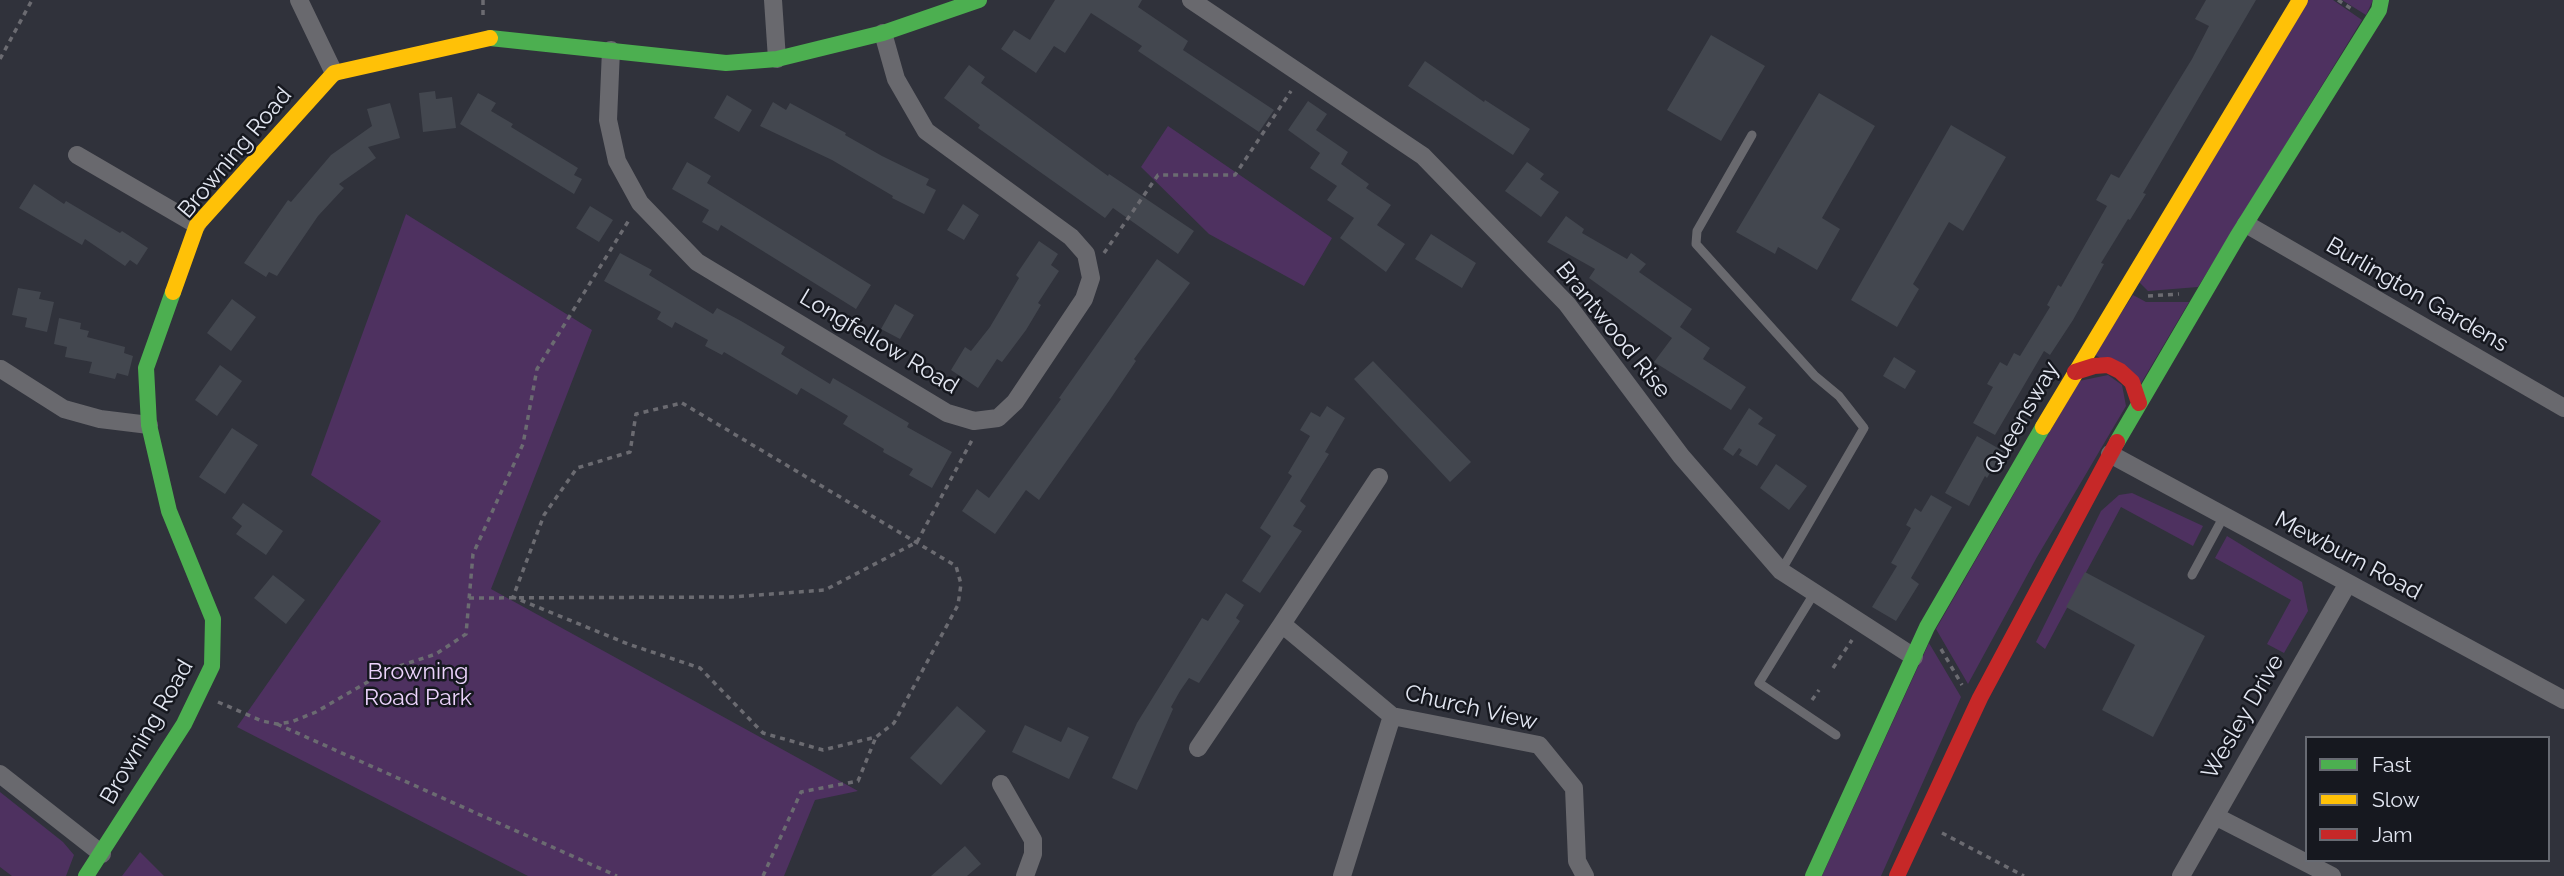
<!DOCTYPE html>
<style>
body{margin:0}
#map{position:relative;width:2564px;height:876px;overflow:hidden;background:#30323b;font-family:Raleway,sans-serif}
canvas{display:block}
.legend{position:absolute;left:2305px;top:736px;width:245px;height:126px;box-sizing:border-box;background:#16181f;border:2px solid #686b73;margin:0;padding:9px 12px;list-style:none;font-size:21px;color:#e3e7f2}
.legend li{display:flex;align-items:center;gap:14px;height:35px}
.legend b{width:35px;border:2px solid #686b73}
</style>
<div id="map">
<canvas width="2564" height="876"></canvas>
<ul class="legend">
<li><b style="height:9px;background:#4caf50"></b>Fast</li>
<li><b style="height:9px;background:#ffc107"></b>Slow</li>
<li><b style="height:9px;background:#c62828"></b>Jam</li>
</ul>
</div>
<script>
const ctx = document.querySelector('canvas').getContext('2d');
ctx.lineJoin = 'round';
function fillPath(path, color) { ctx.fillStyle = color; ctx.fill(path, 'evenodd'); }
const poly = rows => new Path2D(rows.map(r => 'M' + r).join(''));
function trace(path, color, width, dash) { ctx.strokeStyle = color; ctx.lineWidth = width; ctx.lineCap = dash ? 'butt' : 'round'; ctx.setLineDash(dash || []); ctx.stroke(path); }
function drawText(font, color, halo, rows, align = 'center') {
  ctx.font = font + ' Raleway,sans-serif'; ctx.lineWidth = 5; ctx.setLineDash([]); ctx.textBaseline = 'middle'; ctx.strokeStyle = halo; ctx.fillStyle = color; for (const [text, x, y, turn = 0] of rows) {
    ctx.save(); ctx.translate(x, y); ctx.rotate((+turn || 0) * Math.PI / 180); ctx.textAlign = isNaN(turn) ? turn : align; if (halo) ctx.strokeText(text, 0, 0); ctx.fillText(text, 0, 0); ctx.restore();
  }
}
fillPath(poly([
 [2306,0,2333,0,2362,20,2198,287,2148,291,2138,281],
 [2342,0,2373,0,2366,15],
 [1168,126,1332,238,1304,286,1209,234,1141,167],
 [406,214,592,330,491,589,858,791,815,800,784,876,528,876,237,727,381,521,311,475],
 [2133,295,2146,302,2189,302,2140,385,2094,354],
 [2108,375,2122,385,2126,406,2037,557,1968,684,1936,629,2079,381],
 [2132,493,2203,526,2193,546,2121,507,2045,649,2036,642,2101,511,2119,495],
 [2227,536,2302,582,2308,611,2284,653,2267,644,2291,600,2215,558],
 [1929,643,1961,697,1881,876,1822,876],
 [0,792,63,842,74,855,66,876,12,876,0,867],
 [140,852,164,876,122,876]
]), '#4e3160');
fillPath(poly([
 [1055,0,1142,0,1138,7,1188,41,1183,50,1274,110,1259,132,1138,51,1142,46,1091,13,1065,53,1054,46,1036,73,1001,49,1014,30,1030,40],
 [2206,0,2256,0,2143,193,2146,194,2130,220,2128,219,2101,263,2104,264,2073,320,2050,355,2044,351,1995,435,1973,423,1993,387,1987,384,2000,362,2007,366,2014,353,2020,356,2050,307,2047,305,2058,285,2061,287,2107,206,2096,200,2111,174,2119,178,2192,59,2209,26,2195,19],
 [1711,35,1765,66,1721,141,1667,110],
 [1425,61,1484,102,1485,100,1530,129,1513,155,1408,86],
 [969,65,985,77,981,83,1108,176,1109,174,1194,231,1178,254,1113,208,1105,218,978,128,980,125,944,98],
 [435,91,436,99,452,97,456,128,423,132,419,93],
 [478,93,496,103,491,111,513,124,511,127,578,168,574,175,582,179,574,194,460,124],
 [1819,93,1875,126,1822,218,1840,229,1817,270,1778,247,1775,254,1736,232],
 [727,95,752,110,739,132,714,118],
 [1308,101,1327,114,1316,130,1348,152,1341,164,1369,184,1366,188,1391,205,1377,225,1405,244,1386,272,1340,238,1354,218,1327,200,1337,186,1310,168,1320,153,1288,130],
 [773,102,786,110,790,103,846,133,845,135,882,156,929,179,926,185,936,190,924,214,892,198,893,196,832,160,760,126],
 [390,103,400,138,368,147,376,158,339,184,344,188,318,216,277,276,269,272,266,277,244,263,288,200,291,202,331,155,372,126,367,109],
 [1951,125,2006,157,1963,231,1949,222,1913,284,1919,289,1897,327,1851,300],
 [687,162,711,176,707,183,871,285,856,309,721,225,718,231,702,222,709,210,672,189],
 [1527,162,1544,174,1540,179,1559,192,1541,217,1505,191],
 [34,184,64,204,66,201,120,233,122,231,148,248,137,265,130,260,125,266,85,239,82,245,19,208],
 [963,204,979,215,964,240,947,230],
 [590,206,613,220,599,242,576,228],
 [1566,216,1584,229,1582,233,1627,259,1631,253,1646,264,1639,272,1692,309,1680,327,1710,348,1703,359,1746,387,1731,410,1654,362,1672,338,1589,278,1595,269,1547,242],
 [1431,234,1476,263,1462,288,1415,259],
 [1039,241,1058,254,1051,265,1059,271,1038,303,1041,305,1026,330,1002,362,997,359,978,388,951,370,965,347,971,351,990,327,1019,278,1016,275],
 [620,253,652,270,649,275,713,314,717,308,741,321,785,347,781,354,830,384,833,378,909,423,907,427,952,452,932,488,909,475,913,469,883,452,884,449,843,424,848,416,801,388,797,395,724,352,722,355,705,346,708,340,675,322,672,328,657,319,661,312,604,281],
 [1157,259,1190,283,1134,359,1136,361,1109,401,1039,500,1026,490,995,534,962,511,977,489,989,498,1061,399,1059,398],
 [18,288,41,292,39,299,54,302,47,332,25,327,27,318,12,315],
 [232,299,256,317,231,351,207,333],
 [895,304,914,315,900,339,881,329],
 [59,318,81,323,80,329,89,331,87,337,125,347,124,353,133,356,128,376,117,373,115,379,89,373,92,362,65,357,67,347,54,344],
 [1894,357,1916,371,1905,389,1883,376],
 [1373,361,1471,462,1450,482,1354,379],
 [220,365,242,381,217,416,195,400],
 [1327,406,1345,418,1325,452,1329,454,1300,501,1306,506,1293,526,1302,531,1260,593,1242,581,1271,536,1260,528,1292,476,1288,473,1310,436,1300,430,1311,412,1320,417],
 [1749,408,1763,418,1758,424,1776,435,1757,466,1739,455,1742,450,1739,448,1733,456,1723,449],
 [232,428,258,445,225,494,199,477],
 [1977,436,2003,451,1987,478,1985,476,1969,506,1945,493],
 [1776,464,1807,486,1789,510,1760,488],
 [1931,495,1952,507,1911,578,1919,584,1896,621,1872,607,1897,566,1891,563,1911,528,1906,525,1915,508,1921,512],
 [243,503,283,531,266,555,236,534,242,526,232,518],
 [2085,572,2205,636,2153,737,2102,710,2135,645,2066,607],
 [273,575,305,600,286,624,254,598],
 [1226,593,1244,605,1236,618,1240,621,1199,683,1189,678,1180,691,1171,707,1173,709,1137,790,1112,778,1137,723,1202,618,1208,621],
 [957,706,986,731,941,785,910,758],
 [1025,725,1061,742,1068,727,1089,737,1069,779,1012,752],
 [965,846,981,864,967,876,931,876]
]), '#43474f');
trace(poly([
 [483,0,483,16],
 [2338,0,2353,10],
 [0,59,32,0],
 [1104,253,1158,175,1235,175,1291,91],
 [2148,296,2179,294],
 [682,403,956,566,961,584,958,605,894,723,876,737,823,750,763,733,700,668,628,644,513,597,544,515,577,468,630,452,636,414,682,403],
 [469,598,731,597,825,590,917,542,972,440],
 [1941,649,1962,685],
 [1833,668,1852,640],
 [1812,700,1819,690],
 [218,702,262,721,277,724,291,722,316,712,390,669,436,654,466,634,473,554,523,444,537,369,629,220],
 [277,724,617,876],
 [1942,833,2024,876],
 [763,876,801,792,858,781,876,737]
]), '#6b6b71', 3.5, [5, 5]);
trace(poly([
 [1752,135,1697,231,1696,244,1815,376,1839,396,1864,428,1781,571],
 [2192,575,2224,516],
 [1815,592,1759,683,1836,735]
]), '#69696e', 9);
trace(poly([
 [299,0,334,73],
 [773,0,777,59],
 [1191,0,1423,156,1567,304,1681,456,1781,571,1914,657],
 [611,50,608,120,617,161,640,203,697,262,947,413,974,421,998,418,1015,402,1084,299,1091,278,1086,254,1071,237,926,131,896,79,883,33],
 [77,155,197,225],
 [2246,224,2564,408],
 [1,369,64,409,100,419,149,425],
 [2110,454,2564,700],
 [1379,477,1282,624,1392,716,1539,745,1574,788,1577,861,1585,876],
 [1198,748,1282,624],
 [0,774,102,854],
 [1001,784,1033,840,1033,854,1025,876],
 [2215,816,2332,876],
 [1342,876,1392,716],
 [2181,876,2348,583]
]), '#69696e', 18);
trace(poly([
 [490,38,726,63,777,59,883,33,979,0],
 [2117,442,2237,237,2379,10,2381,0],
 [86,876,184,724,212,666,213,619,169,511,149,425,146,368,173,292],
 [1813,876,1927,627,2043,427]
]), '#4caf50', 16);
trace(poly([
 [173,292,197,225,334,73,490,38],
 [2043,427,2300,0]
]), '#ffc107', 16);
trace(poly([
 [2075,372,2094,366,2108,365,2120,371,2132,382,2139,403],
 [1897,876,1980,698,2117,442]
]), '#c62828', 16);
drawText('23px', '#e3e7f2', '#16181f', [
 ["Browning Road",235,153,-50],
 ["Burlington Gardens",2417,295,30],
 ["Brantwood Rise",1613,330,51],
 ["Longfellow Road",879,342,31],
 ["Queensway",2022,418,-60],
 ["Mewburn Road",2348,556,28],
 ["Church View",1471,708,13],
 ["Wesley Drive",2243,717,-60],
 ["Browning Road",147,732,-60]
]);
drawText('23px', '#ecd3fc', '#16181f', [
 ["Browning",418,672],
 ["Road Park",418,698]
]);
</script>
